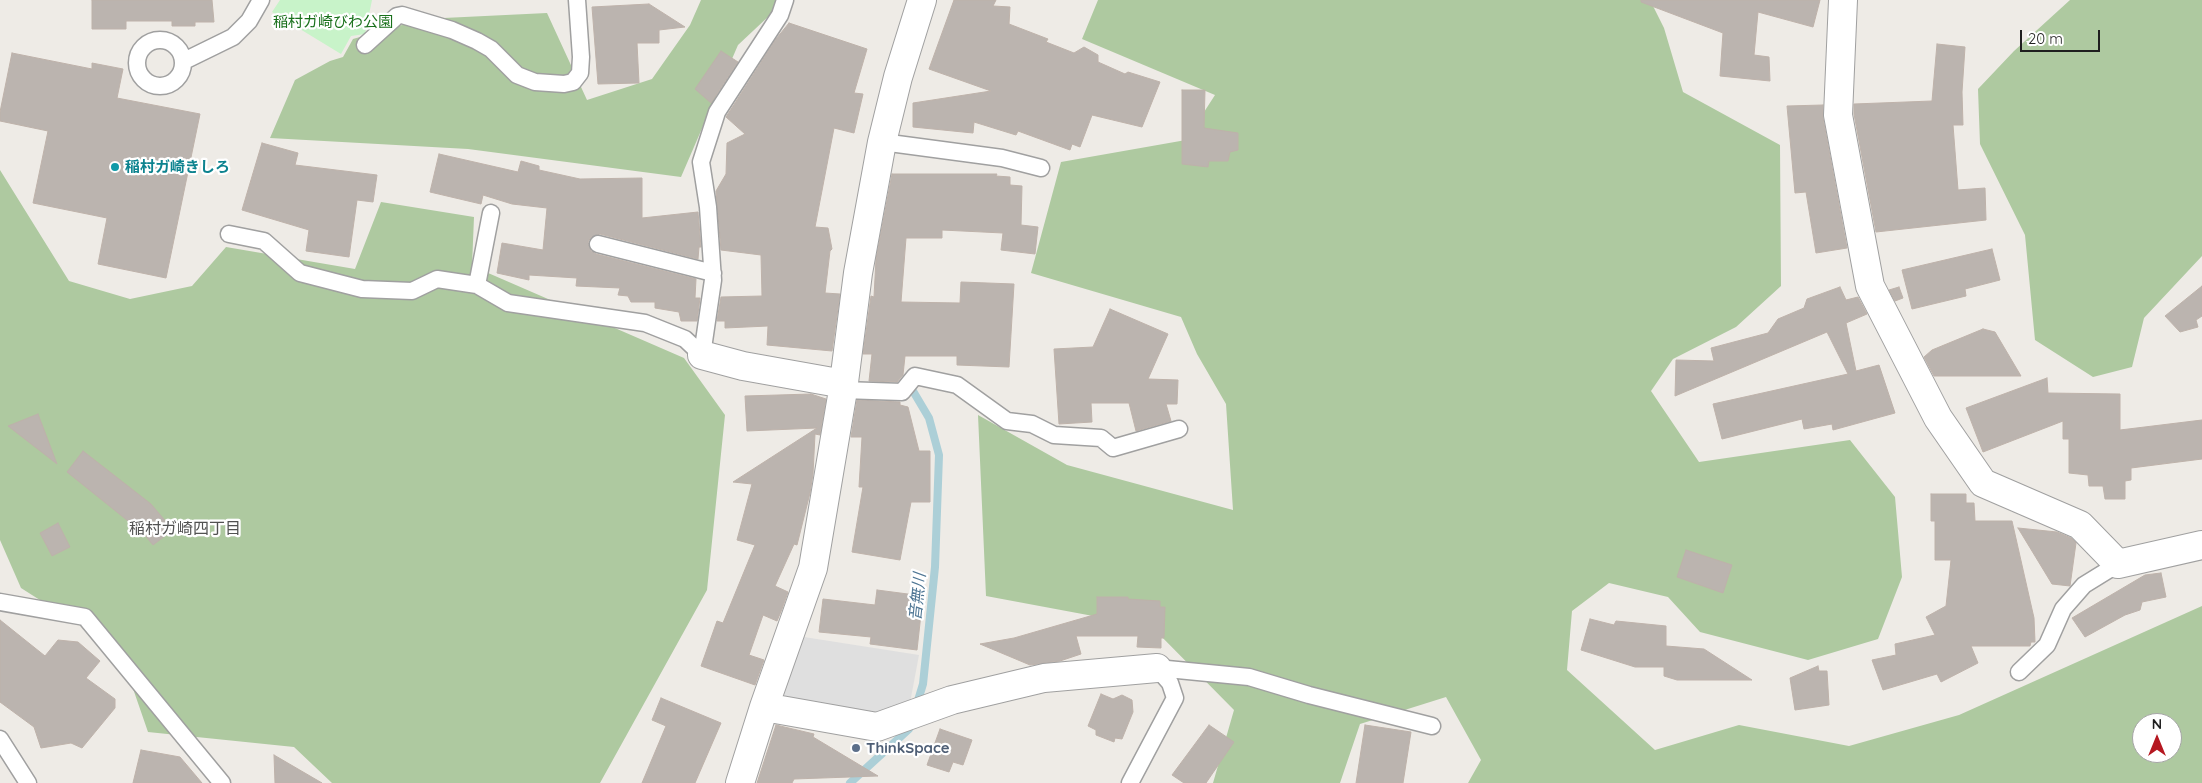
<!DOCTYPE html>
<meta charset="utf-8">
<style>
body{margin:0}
#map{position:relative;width:2202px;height:783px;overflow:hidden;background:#eeebe6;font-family:Quicksand,sans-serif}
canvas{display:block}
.north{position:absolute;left:2132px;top:713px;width:50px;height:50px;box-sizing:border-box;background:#fff;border:1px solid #a5a5a5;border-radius:50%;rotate:0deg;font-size:14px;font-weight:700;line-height:20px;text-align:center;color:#1f1f1f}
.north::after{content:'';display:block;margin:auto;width:18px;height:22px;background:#b51821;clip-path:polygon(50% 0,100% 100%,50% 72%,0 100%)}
.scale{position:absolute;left:2020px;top:30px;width:80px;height:22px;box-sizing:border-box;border:2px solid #1f1f1f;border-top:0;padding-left:6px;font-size:15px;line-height:18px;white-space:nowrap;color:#1f1f1f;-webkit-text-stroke:4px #fff;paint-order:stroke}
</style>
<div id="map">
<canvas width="2202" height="783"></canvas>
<div class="north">N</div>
<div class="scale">20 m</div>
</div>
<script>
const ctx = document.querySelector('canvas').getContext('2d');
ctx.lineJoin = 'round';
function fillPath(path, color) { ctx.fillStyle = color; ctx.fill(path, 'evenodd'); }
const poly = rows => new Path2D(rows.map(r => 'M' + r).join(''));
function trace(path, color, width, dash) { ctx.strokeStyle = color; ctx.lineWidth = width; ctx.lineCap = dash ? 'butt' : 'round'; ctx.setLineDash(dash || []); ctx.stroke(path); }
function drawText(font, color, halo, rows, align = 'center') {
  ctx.font = font + ' Quicksand,"Noto Sans JP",sans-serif'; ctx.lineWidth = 4.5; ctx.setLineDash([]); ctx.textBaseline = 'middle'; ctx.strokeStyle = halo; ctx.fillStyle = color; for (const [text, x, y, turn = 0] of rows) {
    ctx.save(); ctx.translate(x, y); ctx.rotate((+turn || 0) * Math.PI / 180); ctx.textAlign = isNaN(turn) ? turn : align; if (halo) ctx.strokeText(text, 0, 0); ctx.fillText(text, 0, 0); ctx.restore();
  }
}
fillPath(poly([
 [701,0,786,0,738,45,681,177,468,149,270,138,295,80,330,61,343,57,353,39,423,19,547,13,587,100,652,79,690,25],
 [1098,0,1650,0,1664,28,1683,92,1780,145,1781,286,1736,327,1673,359,1651,391,1699,462,1850,440,1895,497,1902,577,1878,639,1808,660,1700,632,1668,597,1609,583,1572,611,1567,670,1655,750,1739,725,1849,746,1959,715,2202,606,2202,783,1468,783,1481,760,1446,697,1360,724,1340,783,1213,783,1234,710,1152,627,986,596,978,415,1067,465,1233,510,1226,404,1197,354,1181,317,1031,273,1061,162,1186,140,1215,95,1082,39],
 [2142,723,2172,723,2172,753,2142,753],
 [2070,0,2202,0,2202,256,2144,318,2132,367,2093,377,2035,340,2025,235,1980,144,1978,89,2014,51],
 [0,170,69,281,130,299,192,286,226,247,355,269,381,202,474,217,472,266,684,358,725,415,707,590,600,783,332,783,294,747,148,732,120,651,21,588,0,540]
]), '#aec9a0');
fillPath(poly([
 [280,0,372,0,365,34,351,36,341,54,272,12]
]), '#c8f3c9');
fillPath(poly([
 [804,637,919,655,910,703,884,718,780,700]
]), '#dfdfdf');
trace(poly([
 [913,391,929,418,939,455,935,567,923,684,916,707],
 [850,783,909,729,911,723]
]), '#accfd7', 8);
const building = poly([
 [92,0,212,0,214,22,195,22,195,26,172,26,172,21,126,21,126,29,92,29,92,0],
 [954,0,996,0,993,6,1010,7,1009,24,1048,39,1046,42,1074,53,1084,47,1098,55,1098,62,1125,74,1128,72,1160,82,1142,127,1092,115,1080,147,1072,144,1070,150,1018,131,1016,135,974,122,973,133,913,127,913,103,991,91,929,69,954,0],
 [1641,0,1820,0,1813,27,1758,12,1754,55,1769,57,1770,81,1720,76,1723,33,1641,2,1641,0],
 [649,4,685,27,659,30,659,43,637,43,639,83,598,84,592,7,649,4],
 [789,23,867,49,854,93,863,94,854,133,834,128,815,227,828,228,832,249,830,251,825,293,840,294,832,351,767,345,768,326,725,328,725,321,717,321,721,297,762,296,761,255,721,250,716,191,726,174,727,143,745,134,726,117,776,39,789,23],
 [1937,44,1965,47,1962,92,1963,125,1953,125,1958,190,1985,188,1986,220,1876,232,1854,114,1854,104,1932,101,1937,44],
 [721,51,738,62,711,103,695,89,721,51],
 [12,53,92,69,92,63,123,69,117,98,200,114,166,278,98,264,107,218,33,203,48,131,0,121,0,112,12,53],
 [1182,90,1205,90,1204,128,1238,133,1238,150,1230,152,1228,161,1209,161,1208,167,1182,164,1182,90],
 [1823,105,1823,118,1847,248,1816,253,1806,192,1795,193,1787,106,1823,105],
 [262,143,298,153,295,165,377,175,373,202,357,200,349,257,306,251,309,230,242,210,262,143],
 [439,154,518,172,521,161,539,166,539,170,580,179,642,178,642,218,698,212,701,247,699,247,698,259,600,234,591,237,588,242,591,251,596,254,696,279,695,298,700,298,697,321,681,321,679,312,655,308,655,302,631,302,628,296,618,295,620,288,576,286,577,278,529,275,529,280,497,273,502,243,543,250,547,208,512,204,483,195,481,204,430,192,439,154],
 [892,174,997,174,996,176,1010,177,1010,185,1022,186,1021,225,1038,227,1035,254,1001,250,1003,233,942,230,942,238,906,238,901,302,960,303,961,282,1014,284,1009,367,957,365,957,356,905,356,903,375,897,382,869,381,872,354,863,354,871,296,874,297,876,259,892,174],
 [1992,249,2000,280,1965,289,1966,296,1912,309,1902,270,1992,249],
 [2202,286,2202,316,2196,320,2198,327,2180,332,2165,316,2202,286],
 [1840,287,1846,300,1858,297,1867,314,1846,323,1856,371,1879,365,1895,413,1833,430,1832,424,1804,429,1802,419,1722,439,1713,404,1848,374,1827,332,1675,396,1676,360,1714,361,1711,348,1768,333,1778,319,1804,308,1807,299,1840,287],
 [1899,287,1903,298,1895,301,1889,290,1899,287],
 [1110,309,1168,334,1148,379,1178,380,1177,404,1166,404,1171,421,1136,431,1129,403,1091,403,1092,422,1059,424,1054,349,1093,347,1110,309],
 [1983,329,1995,332,2021,376,1934,376,1924,357,1932,350,1983,329],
 [2047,378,2048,393,2120,394,2120,430,2202,420,2202,459,2131,468,2131,480,2125,481,2125,499,2105,499,2103,486,2089,486,2088,475,2069,473,2069,439,2063,439,2063,421,1983,452,1966,408,2047,378],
 [811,394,826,399,820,435,815,434,813,474,810,493,797,545,794,544,775,586,788,592,782,609,777,621,763,615,749,655,764,660,755,685,701,666,717,621,723,623,755,545,737,540,752,484,733,482,817,428,747,431,745,396,811,394],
 [857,400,900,402,900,405,908,407,919,451,930,451,930,502,911,502,900,560,852,552,863,487,859,487,862,437,851,437,857,400],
 [38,414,57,464,8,426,38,414],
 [83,451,151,504,173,530,153,545,143,533,67,472,83,451],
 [1931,494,1966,494,1966,503,1974,503,1975,521,2012,521,2034,618,2035,642,2031,642,2030,646,1971,646,1978,663,1941,682,1937,674,1883,690,1872,660,1896,655,1895,644,1935,635,1926,617,1946,606,1951,560,1935,560,1935,521,1931,521,1931,494],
 [58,523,70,547,52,556,40,533,58,523],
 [2018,528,2057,532,2071,538,2076,543,2070,586,2052,584,2018,528],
 [1686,550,1732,565,1723,593,1677,577,1686,550],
 [2161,573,2166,597,2142,602,2140,610,2125,615,2085,637,2072,618,2145,575,2161,573],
 [877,590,923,596,917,650,870,644,871,637,819,632,823,599,875,605,877,590],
 [1097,597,1128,597,1128,599,1160,601,1160,607,1165,607,1164,638,1161,638,1161,648,1137,647,1138,636,1076,636,1081,654,1060,661,1030,665,980,644,1014,638,1097,614,1097,597],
 [1590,619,1614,625,1616,621,1666,626,1666,646,1704,649,1752,680,1677,680,1664,676,1664,667,1635,667,1581,650,1590,619],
 [0,620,45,656,58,640,78,642,100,661,86,678,115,699,115,708,82,748,71,743,41,748,34,727,0,702,0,620],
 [1818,666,1819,671,1827,671,1829,705,1795,710,1790,678,1818,666],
 [1101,694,1113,699,1122,695,1132,700,1133,712,1122,739,1115,738,1114,742,1096,735,1096,730,1088,726,1101,694],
 [661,698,721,723,695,783,642,783,666,726,652,720,661,698],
 [776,725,814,734,813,737,878,776,794,779,792,783,757,783,776,725],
 [1209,725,1234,742,1206,783,1184,783,1172,775,1209,725],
 [1365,725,1411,732,1403,783,1356,783,1365,725],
 [940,729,972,740,963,765,953,762,949,772,927,765,940,729],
 [141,750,180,757,202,783,133,783,141,750],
 [274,755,322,783,275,783,274,755]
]);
fillPath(building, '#bbb4af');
trace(building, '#beb2aa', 1);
const lane = poly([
 '137 63a23 23 0 1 1 46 0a23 23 0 1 1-46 0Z',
 [365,45,397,16,402,15,452,30,477,41,491,49,517,75,535,82,564,84,573,82,580,73,581,57,577,0],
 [184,61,233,37,249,21,261,0],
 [882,142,1002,158,1041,168],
 [229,234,264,241,300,273,362,289,412,291,437,279,477,285,508,303,645,323,685,339,702,355],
 [598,244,713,273],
 [477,285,491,213],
 [702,355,713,280,708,207,701,162,717,112,780,15,785,0],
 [843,390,902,392,915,376,957,385,1007,421,1032,424,1054,435,1101,438,1113,448,1179,429],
 [0,602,85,617,222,783],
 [1157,668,1249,677,1309,695,1432,726],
 [2019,672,2047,645,2063,609,2084,585,2118,564],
 [0,739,28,783],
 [1130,783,1175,698,1170,683,1157,668]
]);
const street = poly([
 [1843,0,1838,115,1870,286,1938,418,1983,483,2080,525,2118,564,2202,545],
 [702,355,743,366,844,384],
 [764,707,877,727,952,700,1044,678,1157,668],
 [740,783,764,707,813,568,843,390,858,273,882,142,898,77,922,0]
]);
trace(lane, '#a0a0a0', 19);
trace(street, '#a0a0a0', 30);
trace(lane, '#fff', 16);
trace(street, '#fff', 28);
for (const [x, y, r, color] of [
 [115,167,5,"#0f9aa8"],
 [856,748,5,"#5c6f8a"]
]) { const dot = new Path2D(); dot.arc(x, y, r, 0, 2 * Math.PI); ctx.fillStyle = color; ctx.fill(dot); trace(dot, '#fff', 2); }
drawText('15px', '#19701b', '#fff', [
 ["稲村ガ崎びわ公園",333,22]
]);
drawText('bold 15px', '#0d838f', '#fff', [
 ["稲村ガ崎きしろ",125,167]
], 'left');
drawText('bold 15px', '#4e5e75', '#fff', [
 ["ThinkSpace",866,748]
], 'left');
drawText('16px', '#525252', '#fff', [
 ["稲村ガ崎四丁目",185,529]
]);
drawText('italic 16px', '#4f7694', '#fff', [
 ["音無川",918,597,-84]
]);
</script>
